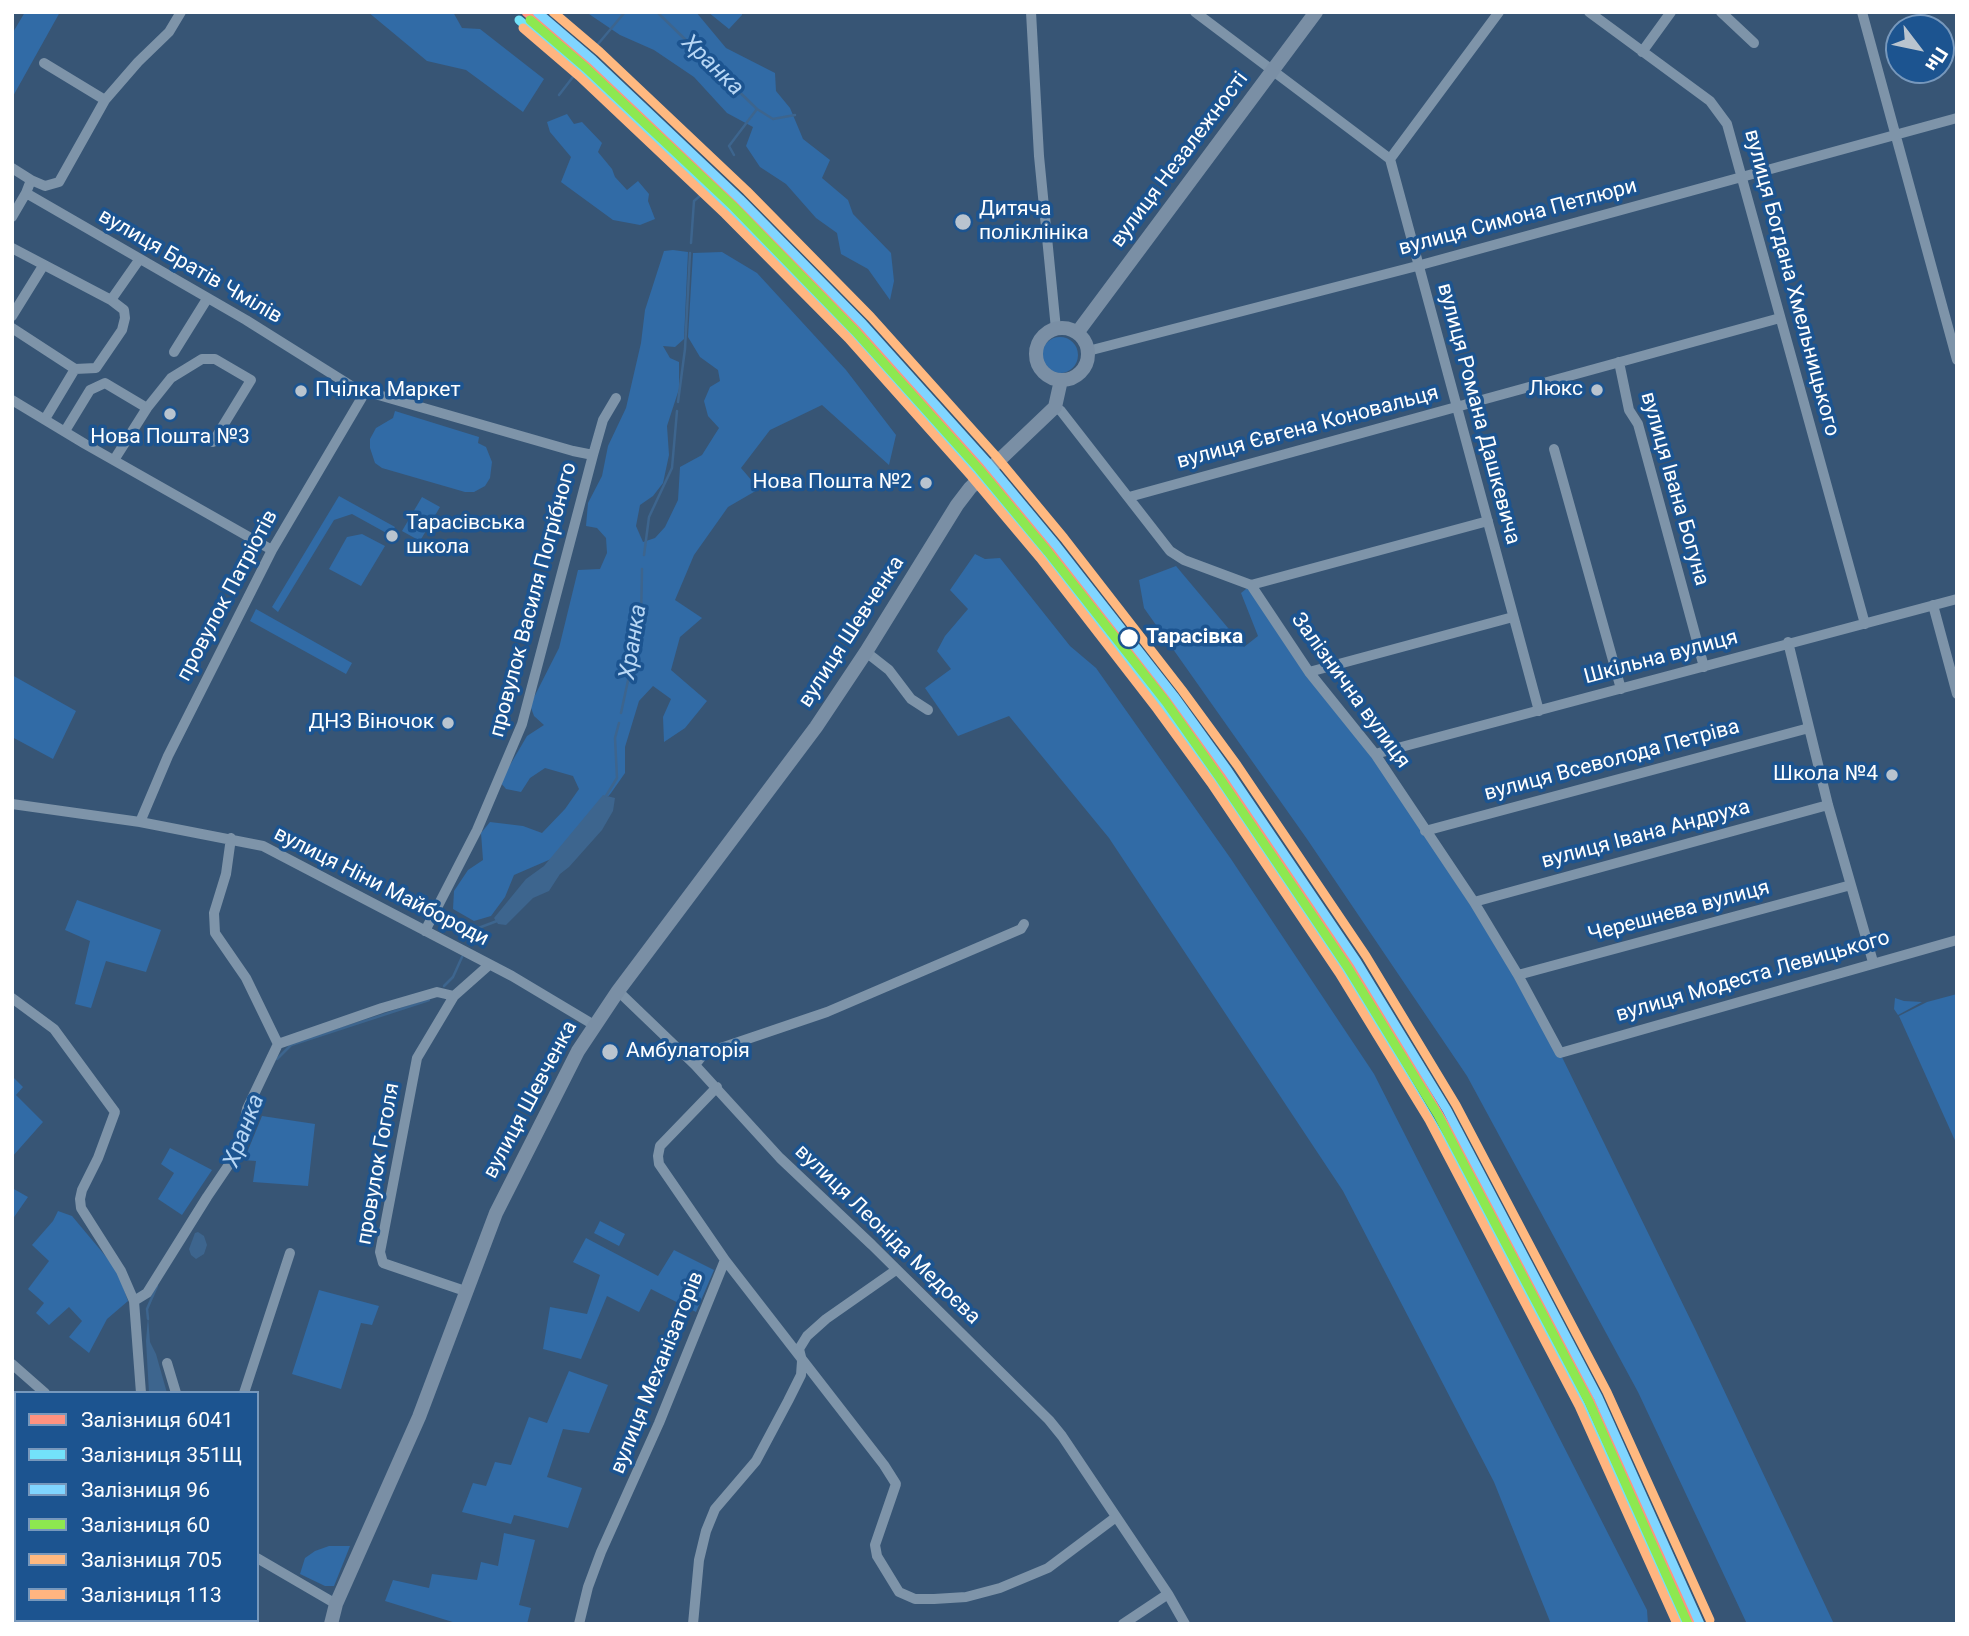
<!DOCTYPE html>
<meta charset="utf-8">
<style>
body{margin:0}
#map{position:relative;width:1969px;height:1636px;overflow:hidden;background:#375575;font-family:Roboto,sans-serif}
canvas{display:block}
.frame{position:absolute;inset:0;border:14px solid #fff;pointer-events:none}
.legend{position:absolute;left:14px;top:1391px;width:245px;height:231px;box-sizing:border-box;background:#1c5490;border:2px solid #7798bc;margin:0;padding:9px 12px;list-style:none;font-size:21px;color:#fff}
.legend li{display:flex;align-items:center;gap:14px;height:35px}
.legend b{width:35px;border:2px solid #7798bc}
.north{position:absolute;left:1885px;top:14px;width:70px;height:70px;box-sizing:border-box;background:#1c5490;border:2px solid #7798bc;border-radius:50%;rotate:122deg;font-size:19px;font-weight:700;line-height:28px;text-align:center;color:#fff}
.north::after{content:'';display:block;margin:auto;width:24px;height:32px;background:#b9c4cf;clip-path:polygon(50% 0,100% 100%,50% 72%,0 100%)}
</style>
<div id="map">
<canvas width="1969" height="1636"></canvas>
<div class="frame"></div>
<ul class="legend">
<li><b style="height:9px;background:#ff9280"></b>Залізниця 6041</li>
<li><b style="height:9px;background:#73e2fa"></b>Залізниця 351Щ</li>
<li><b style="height:9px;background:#80d5ff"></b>Залізниця 96</li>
<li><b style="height:9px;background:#8de850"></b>Залізниця 60</li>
<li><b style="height:9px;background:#ffb980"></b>Залізниця 705</li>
<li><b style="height:9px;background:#ffb580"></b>Залізниця 113</li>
</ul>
<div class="north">Пн</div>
</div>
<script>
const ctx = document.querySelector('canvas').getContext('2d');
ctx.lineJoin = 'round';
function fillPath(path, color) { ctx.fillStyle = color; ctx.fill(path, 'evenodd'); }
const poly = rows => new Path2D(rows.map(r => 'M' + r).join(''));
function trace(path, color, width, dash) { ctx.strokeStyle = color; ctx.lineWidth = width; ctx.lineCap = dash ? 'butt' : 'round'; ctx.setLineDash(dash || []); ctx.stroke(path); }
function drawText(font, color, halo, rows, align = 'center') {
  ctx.font = font + ' Roboto,sans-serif'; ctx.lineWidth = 7; ctx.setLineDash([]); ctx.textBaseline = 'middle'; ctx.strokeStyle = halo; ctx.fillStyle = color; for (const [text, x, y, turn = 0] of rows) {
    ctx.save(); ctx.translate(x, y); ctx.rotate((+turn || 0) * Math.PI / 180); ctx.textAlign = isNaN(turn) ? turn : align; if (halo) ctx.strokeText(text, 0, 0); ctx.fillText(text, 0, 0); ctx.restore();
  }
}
fillPath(poly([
 [25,12,60,12,12,98,12,34],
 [368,12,453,12,462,28,480,29,544,79,523,112,466,70,427,61],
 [586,12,696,12,726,48,775,73,776,91,790,108,803,139,830,160,822,178,848,200,853,214,891,253,894,281,890,300,868,269,841,254,837,233,816,218,786,184,760,167,746,146,753,127,727,113,694,77,654,50,620,35],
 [708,12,742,12,742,15,729,29],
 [567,114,574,124,582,122,602,143,598,152,612,169,615,177,627,190,638,181,649,194,648,201,655,219,640,225,613,220,561,182,571,157,550,132,547,122],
 [673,250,688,252,684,339,675,347,663,346,670,358,679,362,679,389,667,426,669,455,663,483,653,496,640,505,636,526,643,542,655,538,665,527,678,500,680,467,702,455,719,428,708,416,704,401,710,387,720,381,718,370,700,357,688,337,693,253,722,252,757,273,846,370,896,435,889,465,822,405,770,430,741,468,759,489,728,507,694,555,675,600,702,618,680,637,671,670,707,701,685,728,664,742,663,717,671,699,653,686,639,701,625,747,625,773,611,793,558,856,514,875,505,897,491,916,474,921,453,909,454,891,468,870,483,860,481,833,490,822,523,826,542,833,565,809,579,789,573,776,545,768,530,778,521,792,506,789,500,782,527,736,544,725,534,716,530,705,559,648,578,570,600,569,607,553,606,538,597,528,586,526,588,503,602,476,608,446,626,408,641,343,645,310,664,251],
 '1042 355a18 18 0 1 1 36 0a18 18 0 1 1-36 0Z',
 [395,411,479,437,478,443,486,447,492,462,490,478,485,486,474,492,465,492,382,468,375,463,370,448,370,439,376,428,393,418],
 [339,496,395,527,390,535,352,514,334,520,278,612,272,607],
 [422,497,440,507,420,541,402,531],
 [362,534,385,546,361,586,329,569,347,537],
 [975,554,985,559,1000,558,1070,646,1096,668,1231,859,1374,1074,1647,1610,1648,1624,1551,1624,1494,1482,1343,1191,1109,838,1009,716,958,736,925,688,951,669,937,651,945,636,968,609,950,590],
 [1176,566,1244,647,1258,636,1241,593,1251,585,1458,879,1560,1053,1696,1331,1834,1624,1747,1624,1638,1392,1467,1076,1307,839,1144,608,1139,580],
 [256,609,352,663,346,674,250,621],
 [12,675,76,711,53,759,12,737],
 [77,900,161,930,146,972,106,961,91,1008,75,1004,90,941,65,930],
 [1957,994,1957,1145,1899,1016,1927,1002],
 [1895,998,1904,1001,1922,1002,1898,1015,1894,1009],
 [12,1076,23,1087,16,1095,43,1122,12,1157],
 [262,1116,315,1124,308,1186,253,1182,256,1161,244,1160],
 [170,1148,212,1170,182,1215,158,1199,174,1173,161,1164],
 [12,1188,28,1197,12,1220],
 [58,1211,72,1216,108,1259,118,1273,128,1301,107,1319,89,1353,69,1337,82,1321,69,1307,49,1325,36,1313,44,1303,28,1289,49,1261,32,1245,53,1221],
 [600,1221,625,1234,619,1246,594,1233],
 [586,1238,658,1276,674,1250,714,1270,696,1312,651,1289,639,1312,607,1296,581,1359,543,1349,550,1307,587,1314,600,1275,573,1262],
 [319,1290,379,1306,372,1325,361,1323,341,1389,292,1374],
 [569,1371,608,1385,589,1433,563,1429,547,1477,582,1488,568,1528,514,1515,511,1524,462,1512,473,1483,486,1486,495,1462,511,1465,529,1417,547,1423],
 [12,1449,16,1452,16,1503,12,1508],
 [504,1533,535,1540,519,1605,531,1608,527,1624,459,1624,385,1601,393,1580,429,1588,432,1574,477,1580,481,1562,498,1566],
 [329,1546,350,1546,334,1586,325,1586,300,1574,305,1558,315,1551]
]), '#316ba6');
fillPath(poly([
 [603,795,615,798,613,811,602,830,569,867,560,874,549,891,533,898,506,925,498,924,494,918,526,879,544,866],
 [198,1232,204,1236,207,1245,204,1254,196,1259,191,1255,189,1249,195,1233],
 [148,1317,150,1342,156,1354,167,1393,149,1393,146,1341]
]), '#3d658e');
trace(poly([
 [657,12,757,109,773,119,795,115],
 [593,50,625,12],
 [559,95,576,73],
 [734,155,729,146,757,109],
 [691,243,694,201,701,195],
 [678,402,685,349,690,253],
 [644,555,649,517,672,468,677,411],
 [621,713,641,620,642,569],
 [606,796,617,778,615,738,619,723],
 [470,935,473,930,497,921],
 [444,986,453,977,462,957],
 [277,1059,291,1045,429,1000],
 [148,1319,147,1309,157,1286],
 [187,1624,187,1620]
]), '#3d658e', 2.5);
trace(poly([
 [1031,12,1039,156,1056,329],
 [1195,12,1390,159,1539,711],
 [1589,12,1710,101,1727,124,1865,624],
 [1721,12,1754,43],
 [1862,12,1957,360],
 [1642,52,1671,12],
 [44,63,105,100],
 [1390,159,1499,12],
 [12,168,31,180,26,193,246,320,364,394],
 [31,180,45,186,59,182,105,100,138,62,169,32,181,12],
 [12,217,26,193],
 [12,248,111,300,139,260],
 [12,316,43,266],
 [12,328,75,369,45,419],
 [1088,351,1417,266,1957,118],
 [174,352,207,299],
 [1619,362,1629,410,1638,424,1704,667],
 [75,369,96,368,122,330,125,318,124,310,111,300],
 [364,394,375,394,573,451,593,455,522,724,477,830,425,931],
 [12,400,85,444,272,550],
 [1055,407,1061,411,1170,551,1184,560,1251,585,1309,672,1375,754,1474,902,1518,975,1560,1053,1957,940],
 [65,431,90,390,105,383,147,408],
 [1554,449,1621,689],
 [593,455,603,420,616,398],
 [114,460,147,408,171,378,202,359,215,359,251,380,213,442],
 [1129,497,1780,318],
 [1251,585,1488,521],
 [1933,605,1957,694],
 [1788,642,1828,805,1873,962],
 [866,652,889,670,911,699,928,710],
 [1309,672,1513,617],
 [1375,754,1957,599],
 [12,804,140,822,263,846,512,976,594,1025],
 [140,822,168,756,272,550,364,394],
 [1425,831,1809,728],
 [231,838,226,874,214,913,215,933,246,978,278,1044,382,1008,437,992,454,996,489,965],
 [1474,902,1828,805],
 [1518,975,1851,885],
 [618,991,695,1065,780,1158,872,1245,1049,1420,1062,1436,1168,1594,1185,1624],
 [454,996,417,1058,380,1252,383,1263,465,1291],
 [12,998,54,1029,115,1112,98,1158,82,1190,80,1199,81,1208,121,1271,134,1301,141,1393],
 [695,1065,702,1056,712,1051,827,1012,1021,929,1024,924],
 [725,1260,884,1465,896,1484,875,1545,877,1556,899,1592,915,1599,934,1599,966,1597,1000,1588,1048,1568,1116,1517],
 [134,1301,147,1293,207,1197,228,1166,242,1136,247,1109,278,1044],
 [167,1363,176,1393],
 [12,1364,45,1393],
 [244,1393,290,1253],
 [257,1558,336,1604],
 [47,1624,51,1620],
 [579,1624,588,1587,601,1552,659,1423,725,1260,659,1164,658,1156,660,1146,717,1087],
 [693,1624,699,1560,706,1531,715,1509,756,1461,788,1401,801,1375,802,1361,799,1349,807,1336,826,1319,896,1270],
 [1123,1624,1168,1594]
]), '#7e94a9', 10);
trace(poly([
 '1036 354a26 26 0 1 1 52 0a26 26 0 1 1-52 0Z',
 [1077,333,1316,12],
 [331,1624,336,1604,419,1417,496,1213,578,1051,618,991,816,727,866,652,957,505,970,488,1055,407,1061,380]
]), '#7a8fa5', 14);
trace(poly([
 [526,12,585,62,733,200,857,327,983,466,1050,547,1125,641,1223,774,1352,966,1492,1205,1590,1400,1692,1624]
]), '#ff9280', 9);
trace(poly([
 [519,20,578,70,726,208,849,334,975,473,1042,554,1117,647,1214,780,1343,972,1483,1210,1581,1405,1680,1624]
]), '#73e2fa', 9);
trace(poly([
 [537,12,593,60,740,199,863,324,987,462,1056,545,1174,696,1228,771,1357,962,1447,1110,1598,1397,1700,1624]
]), '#80d5ff', 9);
trace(poly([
 [530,20,586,68,733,206,855,331,979,469,1048,552,1166,702,1219,777,1348,968,1438,1115,1589,1402,1688,1624]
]), '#8de850', 9);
trace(poly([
 [553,12,600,52,747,191,871,317,995,455,1064,538,1182,690,1237,765,1366,956,1456,1105,1607,1392,1710,1620]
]), '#ffb980', 9);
trace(poly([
 [523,28,579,76,725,214,848,338,971,476,1040,558,1157,709,1211,783,1339,973,1429,1120,1579,1406,1677,1624]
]), '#ffb580', 9);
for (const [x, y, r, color] of [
 [963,222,9,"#b9c4cf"],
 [1597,390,7,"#b9c4cf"],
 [301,391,7,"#b9c4cf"],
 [170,414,7,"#b9c4cf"],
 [926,483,7,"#b9c4cf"],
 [392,536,7,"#b9c4cf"],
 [1129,638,10,"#fff"],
 [448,723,7,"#b9c4cf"],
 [1892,775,7,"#b9c4cf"],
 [610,1052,9,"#b9c4cf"]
]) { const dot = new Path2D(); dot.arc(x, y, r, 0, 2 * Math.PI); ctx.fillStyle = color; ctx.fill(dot); trace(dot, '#1c5490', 2.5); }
drawText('21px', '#fff', '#1c5490', [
 ["вулиця Незалежності",1180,160,-53],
 ["вулиця Симона Петлюри",1518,218,-15],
 ["вулиця Братів Чмілів",190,267,30],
 ["вулиця Богдана Хмельницького",1791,283,75],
 ["вулиця Романа Дашкевича",1478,414,75],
 ["вулиця Євгена Коновальця",1308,428,-15],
 ["вулиця Івана Богуна",1674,489,74],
 ["провулок Патріотів",228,596,-62],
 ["провулок Василя Погрібного",534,600,-75],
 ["вулиця Шевченка",852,632,-57],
 ["Шкільна вулиця",1661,658,-15],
 ["Залізнична вулиця",1350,691,54],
 ["вулиця Всеволода Петріва",1612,761,-15],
 ["вулиця Івана Андруха",1646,835,-15],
 ["вулиця Ніни Майбороди",381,887,27],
 ["Черешнева вулиця",1679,912,-15],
 ["вулиця Модеста Левицького",1753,977,-16],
 ["вулиця Шевченка",531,1100,-62],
 ["провулок Гоголя",379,1164,-80],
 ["вулиця Леоніда Медоєва",887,1235,44],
 ["вулиця Механізаторів",658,1373,-68]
]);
drawText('21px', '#fff', '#1c5490', [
 ["Дитяча",979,210],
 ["поліклініка",979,234],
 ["Люкс",1583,390,"right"],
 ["Пчілка Маркет",315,391],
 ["Нова Пошта №3",170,438,"center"],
 ["Нова Пошта №2",912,483,"right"],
 ["Тарасівська",406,524],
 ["школа",406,548],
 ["ДНЗ Віночок",434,723,"right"],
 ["Школа №4",1878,775,"right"],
 ["Амбулаторія",626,1052]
], 'left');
drawText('bold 21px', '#fff', '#1c5490', [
 ["Тарасівка",1146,638]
], 'left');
drawText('italic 23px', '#b8d7f5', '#1c5490', [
 ["Хранка",712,66,44],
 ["Хранка",634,642,-81],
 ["Хранка",245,1131,-69]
]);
</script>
